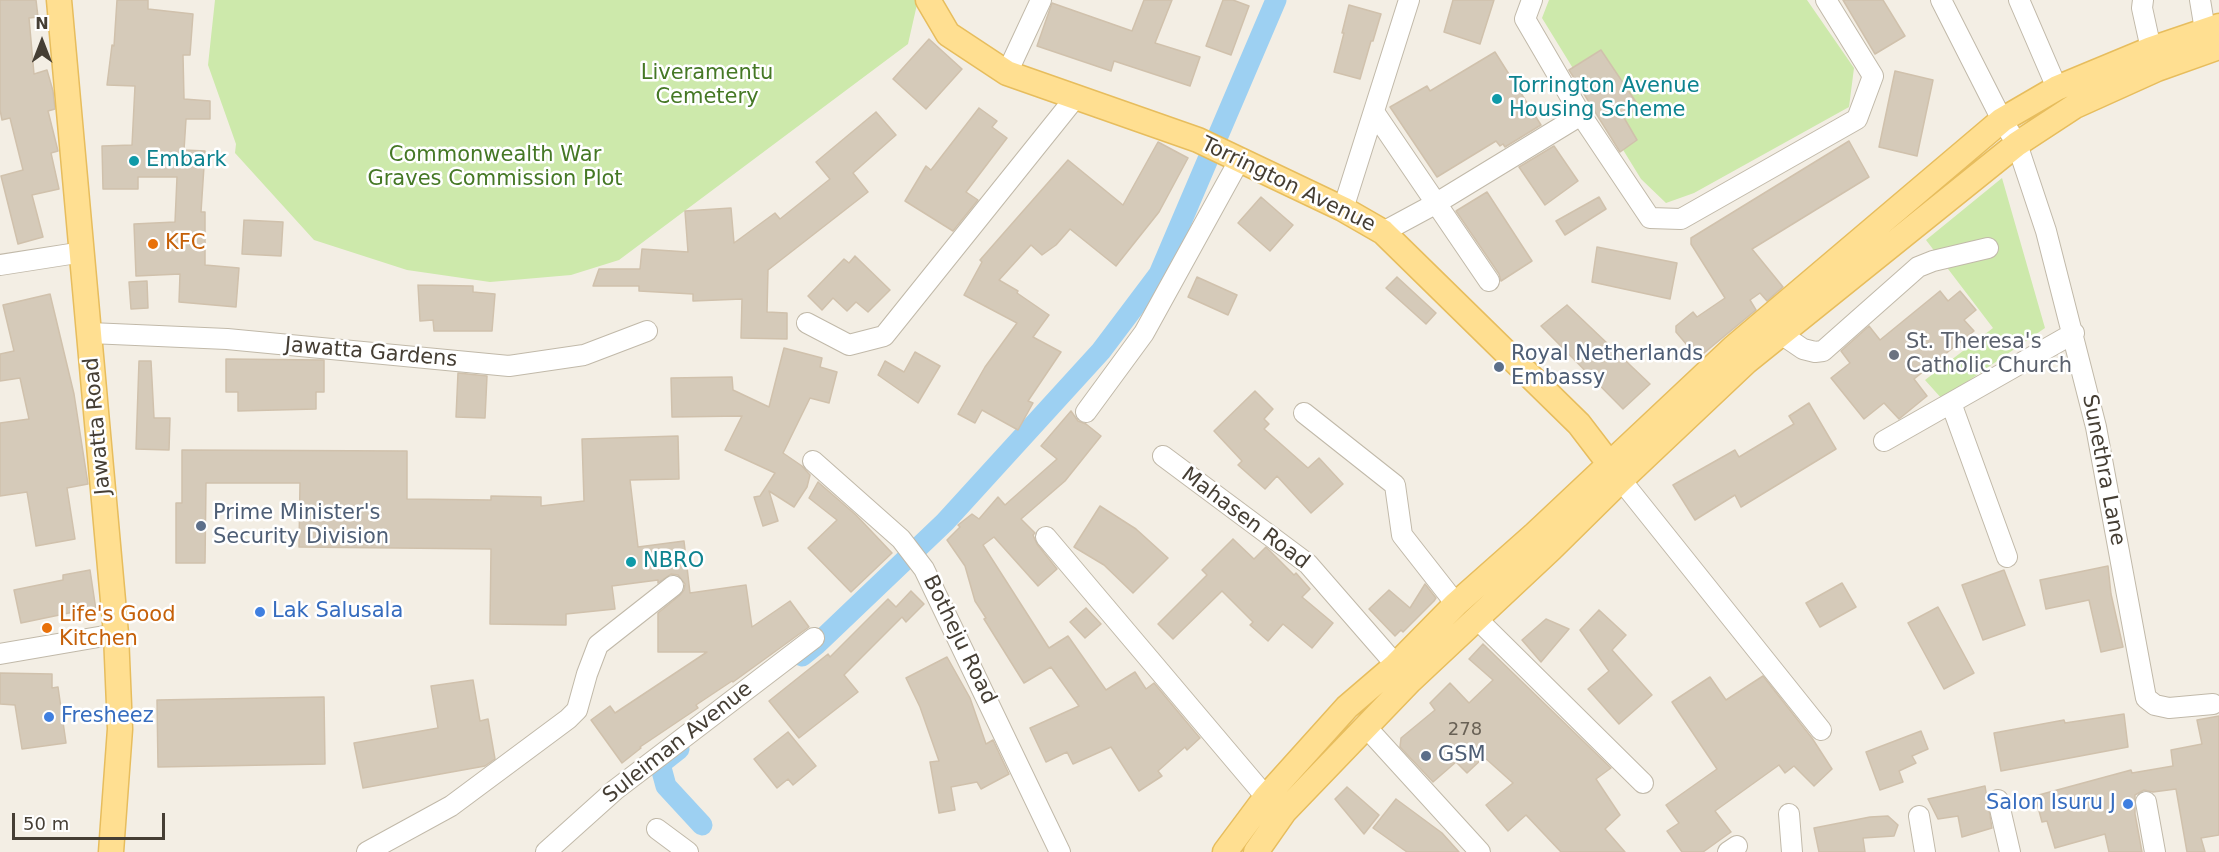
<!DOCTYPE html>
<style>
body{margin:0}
#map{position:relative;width:2219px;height:852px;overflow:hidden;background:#f3eee4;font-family:"DejaVu Sans",sans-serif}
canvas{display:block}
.north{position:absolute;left:12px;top:12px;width:60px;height:60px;-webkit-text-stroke:4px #fff;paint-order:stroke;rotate:0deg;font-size:16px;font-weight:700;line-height:24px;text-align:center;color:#453e34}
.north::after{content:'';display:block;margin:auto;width:21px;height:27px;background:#453e34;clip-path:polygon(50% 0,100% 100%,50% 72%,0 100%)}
.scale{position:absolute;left:12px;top:813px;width:153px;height:27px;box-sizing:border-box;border:3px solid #453e34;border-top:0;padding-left:8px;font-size:18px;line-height:21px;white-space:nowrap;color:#453e34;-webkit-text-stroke:4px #fff;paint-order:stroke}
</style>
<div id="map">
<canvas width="2219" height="852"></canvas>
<div class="north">N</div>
<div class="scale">50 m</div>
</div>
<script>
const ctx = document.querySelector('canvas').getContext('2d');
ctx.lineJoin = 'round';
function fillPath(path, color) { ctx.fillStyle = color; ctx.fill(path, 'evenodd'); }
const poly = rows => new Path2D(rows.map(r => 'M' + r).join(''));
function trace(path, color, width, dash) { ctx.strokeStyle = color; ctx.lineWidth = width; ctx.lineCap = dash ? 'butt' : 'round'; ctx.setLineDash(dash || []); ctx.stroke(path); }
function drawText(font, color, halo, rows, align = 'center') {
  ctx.font = font + ' "DejaVu Sans",sans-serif'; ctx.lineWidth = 5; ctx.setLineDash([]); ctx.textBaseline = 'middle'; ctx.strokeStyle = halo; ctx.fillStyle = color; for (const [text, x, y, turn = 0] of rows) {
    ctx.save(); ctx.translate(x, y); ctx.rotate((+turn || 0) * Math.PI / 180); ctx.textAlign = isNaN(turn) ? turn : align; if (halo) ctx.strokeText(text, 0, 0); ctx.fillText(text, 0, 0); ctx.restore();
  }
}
fillPath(poly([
 [215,0,918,0,908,44,619,260,571,275,490,282,407,270,314,240,235,153,236,144,208,65],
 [1549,0,1807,0,1854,68,1849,107,1694,193,1666,203,1641,179,1542,18],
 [2002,178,2045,328,1942,399,1925,380,1993,328,1926,240]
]), '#cde9ab');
trace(poly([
 [802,656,817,644,945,522,1101,351,1159,274,1276,0],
 [679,749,660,764,666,786,702,825]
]), '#9dd0f2', 21);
const building = poly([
 [0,0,36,0,38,17,29,18,34,74,47,70,53,91,55,109,48,111,58,151,51,153,59,189,32,195,43,237,18,244,1,176,23,170,10,118,2,120,0,110,0,0],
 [117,0,148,0,148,9,193,14,190,55,183,55,184,99,210,101,210,119,186,119,184,150,205,151,201,212,205,212,205,265,239,268,236,307,179,302,180,274,136,276,134,224,175,222,177,177,138,177,138,189,103,189,102,146,132,145,135,86,107,85,112,45,114,46,117,0],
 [1144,0,1172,0,1155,43,1200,57,1190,86,1114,61,1111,71,1037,46,1052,3,1132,31,1144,0],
 [1223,0,1233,0,1249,6,1231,55,1206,46,1223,0],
 [1453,0,1494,0,1480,44,1444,32,1453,0],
 [1843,0,1883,0,1905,36,1875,54,1843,0],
 [1349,5,1381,14,1373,41,1371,41,1360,79,1334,72,1344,33,1342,33,1349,5],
 [929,39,962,69,926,109,893,79,929,39],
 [1601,50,1640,108,1623,116,1637,140,1620,152,1569,70,1601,50],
 [1495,52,1541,125,1505,147,1503,144,1500,146,1496,141,1437,177,1390,107,1427,86,1430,91,1495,52],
 [1895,71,1933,80,1917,156,1879,147,1895,71],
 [979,108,997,121,992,127,1007,138,966,192,978,200,953,231,905,201,926,166,931,170,979,108],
 [876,112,896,135,853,173,868,192,768,270,767,312,787,313,787,339,741,338,742,299,693,301,693,294,639,291,639,286,593,286,599,269,640,269,642,249,688,252,685,211,731,208,734,243,775,213,780,219,830,179,816,162,876,112],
 [1849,141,1869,177,1752,249,1783,287,1767,301,1760,293,1750,300,1756,310,1698,358,1676,332,1676,326,1693,312,1697,317,1725,298,1691,244,1691,238,1849,141],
 [1158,142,1188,158,1159,212,1116,266,1070,229,1056,245,1042,255,1031,245,999,280,1018,291,1017,293,1049,315,1033,337,1061,352,1028,401,1033,403,1018,430,982,410,975,423,958,414,985,367,1017,323,964,295,982,262,980,260,1068,160,1123,205,1158,142],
 [1554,146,1578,181,1545,205,1519,167,1554,146],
 [1487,192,1532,261,1501,281,1499,274,1456,211,1487,192],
 [1261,197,1293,225,1270,251,1238,223,1261,197],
 [1599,197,1606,209,1565,235,1556,221,1599,197],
 [244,220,283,222,281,256,242,254,244,220],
 [1597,247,1677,263,1670,299,1592,282,1597,247],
 [855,256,890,290,868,312,856,302,847,311,833,298,822,310,808,296,844,259,849,263,855,256],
 [1197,277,1237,295,1228,315,1188,297,1197,277],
 [1397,277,1436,313,1426,324,1386,288,1397,277],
 [147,281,148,308,131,309,129,282,147,281],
 [418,285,473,286,473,292,495,294,492,331,434,331,433,320,420,321,418,285],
 [1940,291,1948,301,1960,291,1976,310,1964,320,1974,331,1914,379,1927,396,1899,419,1884,403,1864,419,1831,378,1850,363,1841,351,1869,326,1880,340,1940,291],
 [50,294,74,394,88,484,67,488,75,539,36,546,27,492,0,496,0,423,29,419,20,378,0,381,0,354,14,351,3,305,50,294],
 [1567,305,1650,384,1623,409,1541,326,1567,305],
 [784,348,822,358,820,367,837,372,829,403,810,398,783,453,802,466,810,475,807,487,794,507,769,491,778,521,763,526,754,497,760,496,775,473,725,450,742,416,672,417,671,378,732,377,733,390,769,407,784,348],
 [915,352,940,366,918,403,878,375,885,361,904,372,915,352],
 [226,359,324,360,324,392,316,392,316,409,238,411,238,392,226,392,226,359],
 [139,361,151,361,154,418,170,418,169,450,136,449,139,361],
 [458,373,487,376,485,418,456,417,458,373],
 [1255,391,1273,409,1264,419,1269,424,1264,429,1308,468,1319,458,1343,484,1311,513,1277,476,1265,489,1238,465,1242,461,1214,431,1255,391],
 [1809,403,1836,449,1741,507,1735,495,1695,520,1673,485,1735,450,1739,457,1794,424,1789,416,1809,403],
 [1071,411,1078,421,1086,424,1101,436,1065,481,1021,519,1035,533,1033,535,1037,544,1057,569,1038,586,994,537,983,545,1049,648,1068,636,1106,690,1135,672,1146,689,1154,683,1200,738,1187,750,1185,747,1158,771,1162,776,1139,791,1111,747,1073,764,1067,752,1046,762,1030,728,1079,706,1051,667,1024,683,984,619,986,618,975,601,965,566,947,540,960,527,958,525,972,514,979,519,998,497,1005,505,1057,459,1041,446,1071,411],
 [678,436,679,479,630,480,638,547,684,541,690,593,746,585,752,627,790,601,809,627,733,682,732,681,696,705,698,708,640,747,641,748,622,763,591,720,610,706,615,713,707,652,658,652,658,613,680,595,684,590,685,584,678,575,671,574,658,583,658,580,612,586,615,609,566,614,566,625,490,624,491,549,299,547,300,483,206,483,205,563,176,563,176,503,182,503,182,450,407,451,407,499,491,500,491,496,541,497,541,506,584,501,582,439,678,436],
 [818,482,856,515,892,553,851,592,808,548,837,520,809,498,818,482],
 [1100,506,1136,529,1168,558,1133,593,1104,565,1074,547,1100,506],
 [1233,539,1254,559,1266,547,1294,575,1296,573,1310,589,1302,597,1333,623,1312,648,1283,624,1268,641,1250,625,1253,622,1222,591,1173,639,1158,624,1207,575,1202,570,1233,539],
 [2108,566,2111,594,2123,647,2101,652,2089,600,2046,609,2040,580,2108,566],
 [90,570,96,610,69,613,21,623,14,590,63,580,63,575,90,570],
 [2004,570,2025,625,1983,640,1962,585,2004,570],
 [1842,583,1856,607,1820,627,1806,603,1842,583],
 [1425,584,1436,598,1434,601,1403,632,1401,630,1395,636,1369,609,1389,590,1410,608,1425,584],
 [911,591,924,604,906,622,902,617,844,675,858,692,799,738,769,701,828,654,830,657,888,599,896,607,911,591],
 [1938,607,1974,673,1944,689,1908,623,1938,607],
 [1086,608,1101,624,1085,638,1070,622,1086,608],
 [1599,610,1626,635,1612,650,1652,695,1619,724,1588,689,1609,671,1580,630,1599,610],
 [1546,619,1569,629,1541,662,1522,640,1546,619],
 [1483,644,1611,768,1596,779,1620,815,1605,829,1625,852,1561,852,1526,815,1508,831,1486,805,1513,783,1484,757,1467,773,1456,762,1433,782,1400,747,1401,738,1435,710,1430,703,1450,683,1469,703,1493,680,1469,659,1483,644],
 [947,657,970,698,986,744,993,740,1009,774,981,789,977,782,951,787,955,810,939,813,930,762,939,761,920,707,906,678,947,657],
 [0,673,52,674,52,688,58,687,66,743,22,749,15,705,0,704,0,673],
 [1763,676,1812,738,1832,769,1814,786,1794,766,1785,773,1779,765,1715,811,1731,832,1703,852,1682,852,1667,831,1679,823,1666,805,1717,769,1672,702,1710,677,1726,700,1763,676],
 [473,680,480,721,488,719,495,759,485,766,363,788,354,743,438,728,431,686,473,680],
 [324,697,325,764,158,767,157,700,324,697],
 [2124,714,2128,747,2001,771,1994,733,2064,720,2065,723,2124,714],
 [2219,716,2219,835,2201,838,2205,852,2187,852,2176,789,2153,792,2144,790,2135,795,2135,814,2142,852,2109,852,2105,834,2055,848,2047,821,2042,822,2035,796,2131,770,2132,773,2173,766,2171,750,2202,744,2197,720,2219,716],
 [1921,731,1928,749,1912,756,1916,763,1899,771,1903,782,1880,790,1866,752,1921,731],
 [788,732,816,766,793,785,788,779,777,788,754,759,788,732],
 [1985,786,1992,828,1962,837,1958,816,1938,819,1928,799,1985,786],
 [1347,787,1379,815,1364,834,1335,799,1347,787],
 [1396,799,1442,833,1459,852,1407,852,1373,828,1396,799],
 [1888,816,1898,825,1894,836,1863,838,1865,852,1819,852,1814,828,1870,817,1888,816]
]);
fillPath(building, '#d5cab9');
trace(building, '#d0c1ac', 1.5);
const minor = poly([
 [1532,0,1525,19,1581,115,1650,218,1681,219,1857,119,1873,76,1826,0],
 [1941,0,2002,120,2017,144,2046,231,2096,427,2146,698,2155,705,2169,708,2213,704],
 [2019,0,2057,88],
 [2143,0,2142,8,2151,49],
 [2200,0,2205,30],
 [1007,73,1041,0],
 [1374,112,1489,281],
 [1343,209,1409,0],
 [1383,232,1435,204,1581,115],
 [0,265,83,252],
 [807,323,849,345,884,336,1075,98],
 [90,333,227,339,509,366,584,355,647,331],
 [1781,334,1803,349,1815,352,1823,351,1918,267,1933,261,1988,248],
 [1951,403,2007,557],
 [1086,412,1144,333,1240,159],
 [1304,413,1395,485,1402,535,1456,604],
 [1884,441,2074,333],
 [1163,456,1308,564,1396,665],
 [813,461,901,539,924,569,1060,852],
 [1621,480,1821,730],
 [1046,537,1266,797],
 [1477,619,1643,783],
 [0,654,116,634],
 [1366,727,1480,852],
 [1998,800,2010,852],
 [2146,802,2155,852],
 [1789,814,1792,852],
 [1919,816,1925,852],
 [657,829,688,852],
 [367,852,451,806,568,719,577,710,587,674,598,645,673,586],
 [546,852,615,790,814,638],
 [1728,852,1737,846]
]);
const major = poly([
 [59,0,116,634,120,729,111,852],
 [928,0,948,34,1007,73,1198,140,1343,209,1383,232,1579,424,1618,475],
 [1225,852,1266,797,1347,707,1396,665,1456,604,1535,534,1733,348,2002,120,2057,88,2151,49,2219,26],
 [1256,852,1284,812,1410,681,1551,549,1621,480,1746,362,2017,144,2075,106,2157,69,2219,47]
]);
trace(minor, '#c1b9a9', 22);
trace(major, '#e7bd5d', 27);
trace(minor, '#fff', 20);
trace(major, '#ffdf91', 24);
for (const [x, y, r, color] of [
 [1497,99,6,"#0f9aa8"],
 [134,161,6,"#0f9aa8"],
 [153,244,6,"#e8710a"],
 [1894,355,6,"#6b7280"],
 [1499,367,6,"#5c6f8a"],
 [201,526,6,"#5c6f8a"],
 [631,562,6,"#0f9aa8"],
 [260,612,6,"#3f7fe0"],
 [47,628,6,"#e8710a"],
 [49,717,6,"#3f7fe0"],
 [1426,756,6,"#5c6f8a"],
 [2128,804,6,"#3f7fe0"]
]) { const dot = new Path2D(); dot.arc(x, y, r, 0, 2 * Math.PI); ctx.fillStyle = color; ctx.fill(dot); trace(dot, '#fff', 2); }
drawText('18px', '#696155', null, [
 ["278",1465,730]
]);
drawText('21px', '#457825', '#fff', [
 ["Liveramentu",707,74],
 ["Cemetery",707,98],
 ["Commonwealth War",495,156],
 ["Graves Commission Plot",495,180]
]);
drawText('21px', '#0d838f', '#fff', [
 ["Torrington Avenue",1509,87],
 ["Housing Scheme",1509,111],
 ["Embark",146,161],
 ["NBRO",643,562]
], 'left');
drawText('21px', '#453e34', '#fff', [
 ["Torrington Avenue",1288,185,26],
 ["Jawatta Gardens",371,353,5],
 ["Jawatta Road",98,426,-95],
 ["Sunethra Lane",2103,470,79],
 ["Mahasen Road",1245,519,37],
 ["Botheju Road",959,640,64],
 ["Suleiman Avenue",678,743,-38]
]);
drawText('21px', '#c56008', '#fff', [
 ["KFC",165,244],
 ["Life's Good",59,616],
 ["Kitchen",59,640]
], 'left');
drawText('21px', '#5b616d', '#fff', [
 ["St. Theresa's",1906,343],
 ["Catholic Church",1906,367]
], 'left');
drawText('21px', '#4e5e75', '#fff', [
 ["Royal Netherlands",1511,355],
 ["Embassy",1511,379],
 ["Prime Minister's",213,514],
 ["Security Division",213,538],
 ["GSM",1438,756]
], 'left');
drawText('21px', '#366cbe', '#fff', [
 ["Lak Salusala",272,612],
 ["Fresheez",61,717],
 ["Salon Isuru J",2116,804,"right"]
], 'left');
</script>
